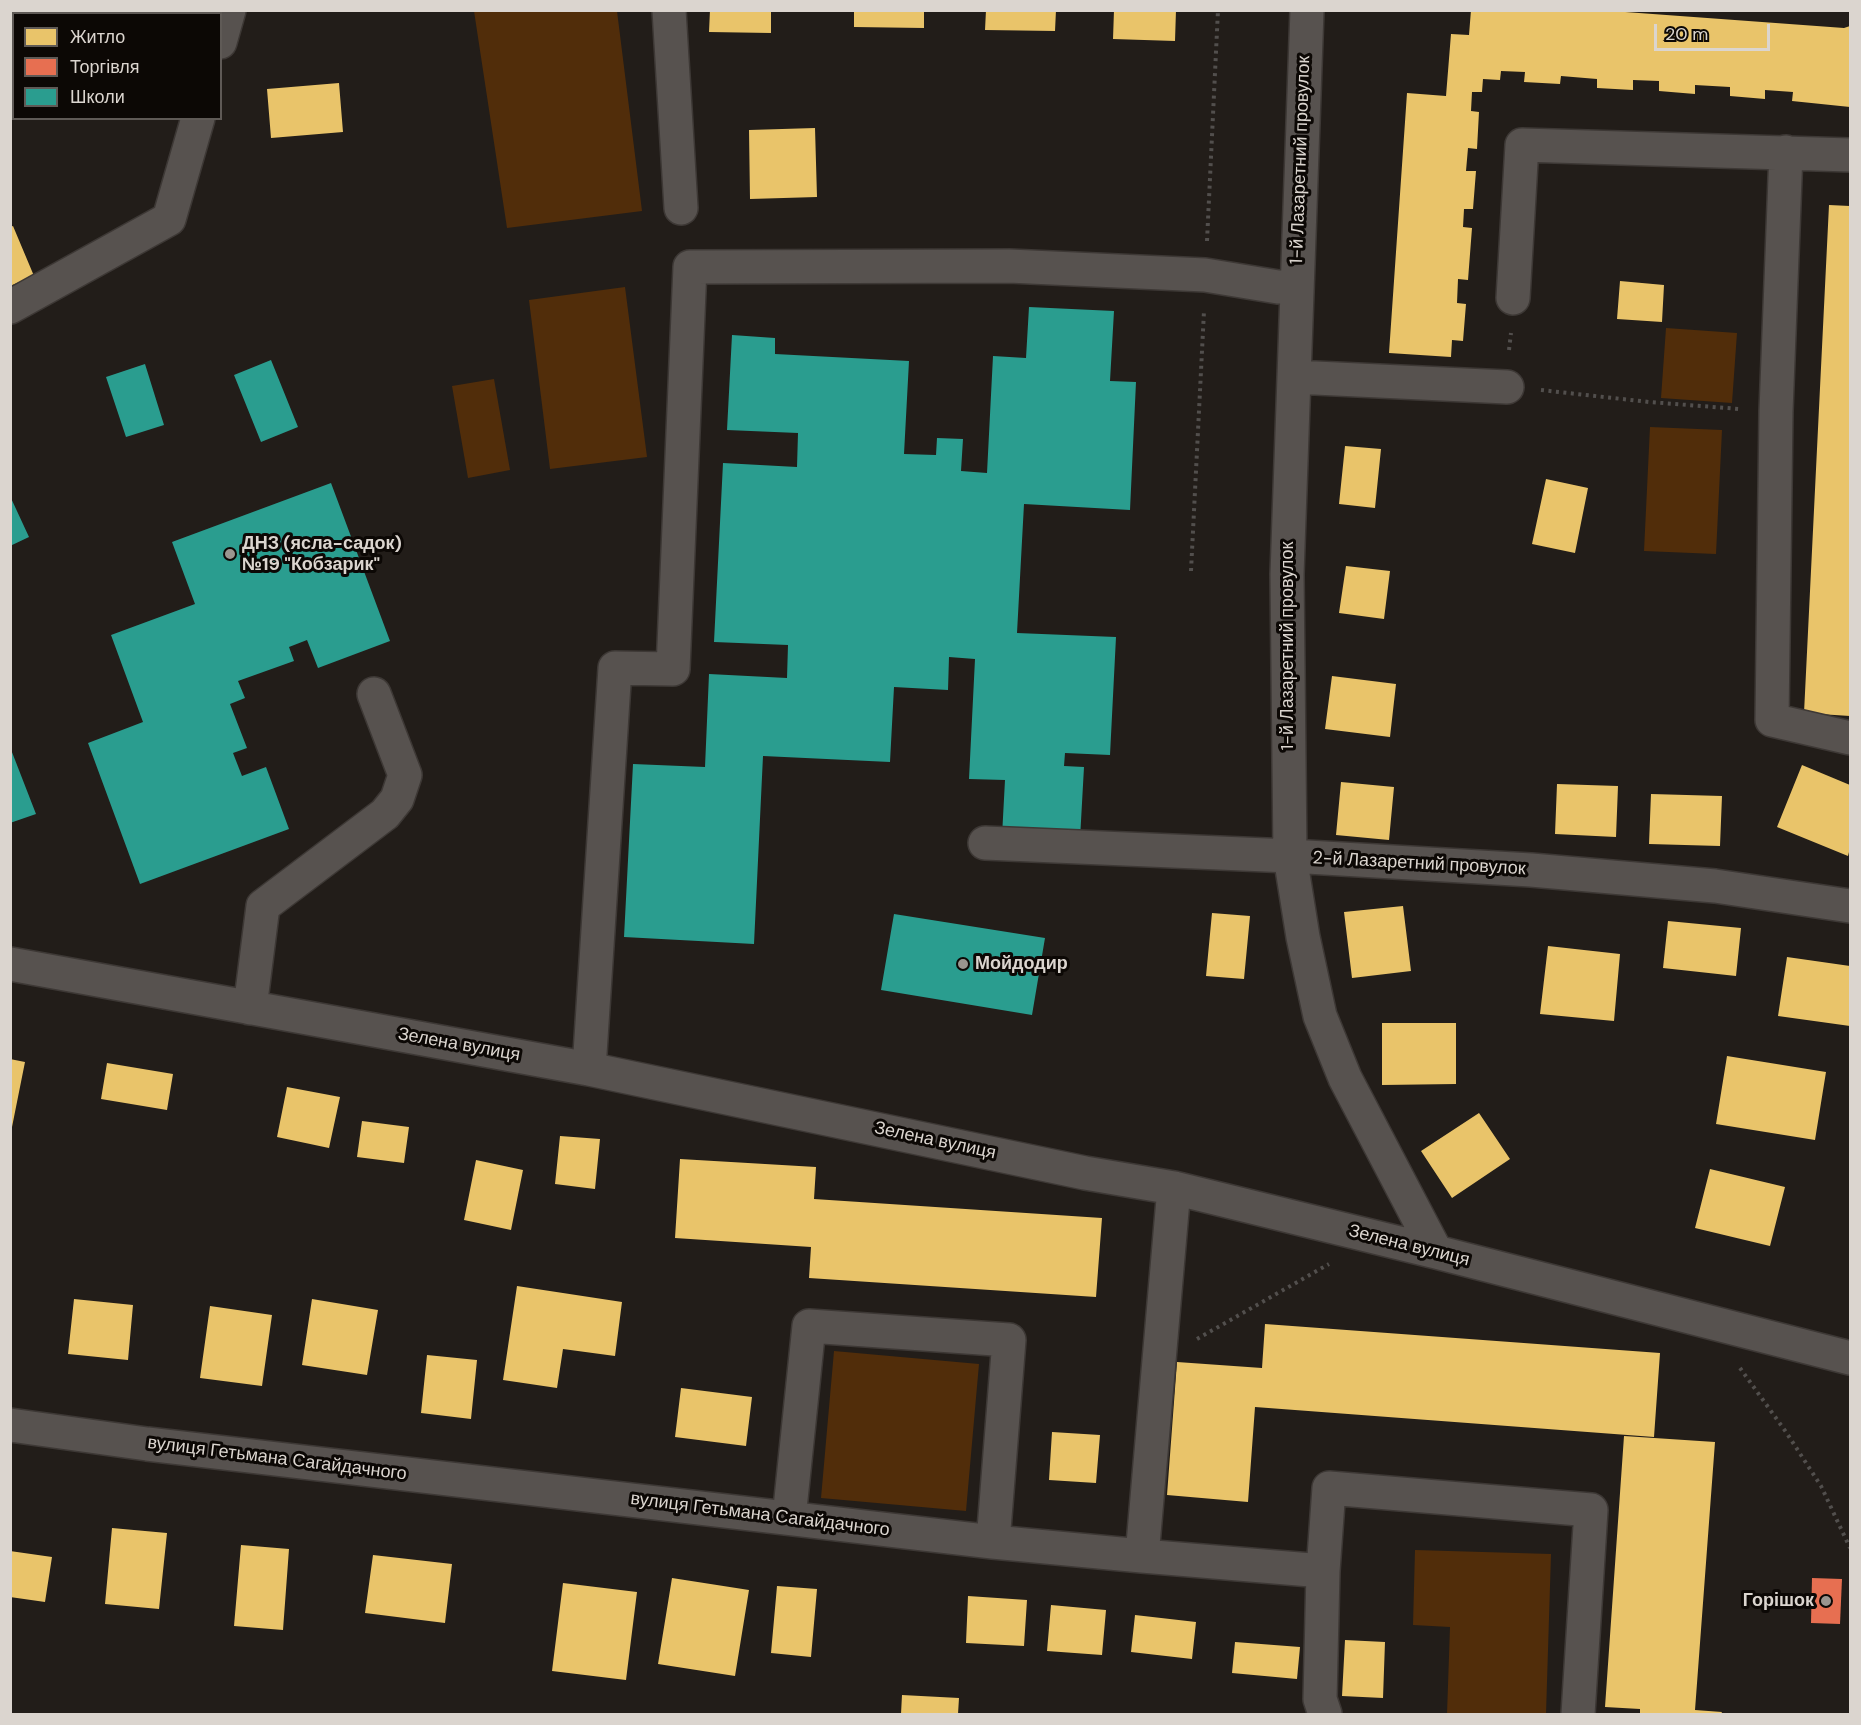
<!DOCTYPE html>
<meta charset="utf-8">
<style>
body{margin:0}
#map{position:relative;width:1861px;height:1725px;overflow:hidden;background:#221d19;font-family:"DM Sans",sans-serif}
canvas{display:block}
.frame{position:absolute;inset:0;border:12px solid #dbd5cf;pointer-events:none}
.legend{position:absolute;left:12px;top:12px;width:210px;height:108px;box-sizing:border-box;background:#0c0805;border:2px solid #5f5a56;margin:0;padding:8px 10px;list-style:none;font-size:18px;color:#dbd5cf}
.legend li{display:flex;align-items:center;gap:12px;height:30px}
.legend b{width:30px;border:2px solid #5f5a56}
.scale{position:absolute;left:1654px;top:24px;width:116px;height:27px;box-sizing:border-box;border:3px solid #dbd5cf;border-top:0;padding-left:8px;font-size:18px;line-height:21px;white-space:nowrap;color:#dbd5cf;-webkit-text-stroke:4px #0c0805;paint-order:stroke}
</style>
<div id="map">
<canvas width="1861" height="1725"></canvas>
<div class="frame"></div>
<ul class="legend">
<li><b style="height:16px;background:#e9c46a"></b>Житло</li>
<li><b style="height:16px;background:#e76f51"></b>Торгівля</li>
<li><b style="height:16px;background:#2a9d8f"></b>Школи</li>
</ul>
<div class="scale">20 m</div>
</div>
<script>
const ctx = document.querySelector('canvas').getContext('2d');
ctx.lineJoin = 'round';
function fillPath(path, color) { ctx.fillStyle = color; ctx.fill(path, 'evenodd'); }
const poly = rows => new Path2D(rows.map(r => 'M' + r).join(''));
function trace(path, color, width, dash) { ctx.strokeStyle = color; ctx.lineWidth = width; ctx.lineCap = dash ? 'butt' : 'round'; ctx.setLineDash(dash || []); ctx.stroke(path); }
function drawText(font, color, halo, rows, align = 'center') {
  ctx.font = font + ' "DM Sans",sans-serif'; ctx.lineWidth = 6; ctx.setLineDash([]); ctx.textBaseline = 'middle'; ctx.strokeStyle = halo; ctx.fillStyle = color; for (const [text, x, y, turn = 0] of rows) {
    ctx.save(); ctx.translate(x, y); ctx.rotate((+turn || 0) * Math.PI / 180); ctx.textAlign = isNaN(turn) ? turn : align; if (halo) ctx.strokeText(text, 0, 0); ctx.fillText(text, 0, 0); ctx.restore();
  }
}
fillPath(poly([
 [474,11,617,11,642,211,507,228],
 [625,287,647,457,550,469,529,300],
 [1666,328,1737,333,1732,403,1661,398],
 [494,379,510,470,468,478,452,386],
 [1650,427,1722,430,1716,554,1644,551],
 [834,1351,979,1364,966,1511,821,1498],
 [1415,1550,1551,1554,1546,1714,1447,1714,1450,1627,1413,1625]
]), '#512d0a');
fillPath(poly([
 [710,10,771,10,771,33,709,32],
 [854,10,924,10,924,28,854,27],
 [986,10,1056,10,1055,31,985,30],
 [1114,10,1176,10,1175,41,1113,39],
 [1471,10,1598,10,1844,28,1850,26,1850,107,1792,101,1793,92,1765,90,1765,99,1730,96,1730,87,1695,85,1695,94,1659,91,1659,81,1633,80,1633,90,1597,88,1597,79,1561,76,1560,84,1524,82,1525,72,1501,71,1500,80,1483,79,1482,92,1472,92,1471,111,1479,112,1477,149,1468,148,1466,171,1476,171,1473,209,1464,209,1463,227,1472,228,1468,280,1458,279,1457,303,1466,304,1463,341,1452,340,1451,357,1389,353,1407,93,1446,96,1451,34,1469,35],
 [339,83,343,132,271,138,267,89],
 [815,128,817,197,750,199,749,130],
 [1829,205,1850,206,1850,716,1804,713],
 [13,226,34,276,10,286,10,227],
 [1620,281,1664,285,1662,322,1617,319],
 [1345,446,1381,449,1375,508,1339,504],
 [1546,479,1588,488,1575,553,1532,544],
 [1346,566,1390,571,1384,619,1339,613],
 [1332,676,1396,684,1390,737,1325,729],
 [1802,765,1850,785,1850,848,1848,856,1777,827],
 [1341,782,1394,787,1389,840,1336,835],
 [1557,784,1618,786,1616,837,1555,834],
 [1651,794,1722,796,1720,846,1649,844],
 [1403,906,1411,971,1352,978,1344,912],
 [1212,913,1250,916,1244,979,1206,976],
 [1668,921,1741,928,1736,976,1663,968],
 [1548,946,1620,954,1614,1021,1540,1014],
 [1787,957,1850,966,1850,1026,1778,1016],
 [1382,1023,1456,1023,1456,1084,1382,1085],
 [1727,1056,1826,1072,1815,1140,1716,1124],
 [10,1059,25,1062,12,1127,10,1127],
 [107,1063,173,1074,167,1110,101,1099],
 [287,1087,340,1097,329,1148,277,1137],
 [1479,1113,1510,1159,1452,1198,1421,1151],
 [362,1121,409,1127,404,1163,357,1157],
 [560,1136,600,1139,595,1189,555,1184],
 [680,1159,816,1167,814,1199,1102,1218,1096,1297,809,1278,811,1247,675,1238],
 [476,1160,523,1170,511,1230,464,1220],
 [1710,1169,1785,1187,1770,1246,1695,1228],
 [517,1286,622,1302,615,1356,563,1349,557,1388,503,1380],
 [74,1299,133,1305,128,1360,68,1354],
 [312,1299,378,1310,367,1375,302,1365],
 [210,1306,272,1315,262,1386,200,1378],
 [1265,1324,1660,1353,1654,1437,1255,1407,1248,1502,1167,1495,1177,1362,1262,1368],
 [427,1355,477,1360,471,1419,421,1413],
 [681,1388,752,1397,746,1446,675,1437],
 [1052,1432,1100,1435,1096,1483,1049,1480],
 [1624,1436,1715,1442,1695,1710,1722,1712,1721,1714,1640,1714,1640,1709,1605,1707],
 [112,1528,167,1533,159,1609,105,1604],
 [241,1545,289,1549,283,1630,234,1626],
 [10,1551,52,1557,45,1602,10,1597],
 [373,1555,452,1564,445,1623,365,1613],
 [672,1578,749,1590,735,1676,658,1664],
 [563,1583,637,1592,626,1680,552,1671],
 [777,1586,817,1589,811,1657,771,1653],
 [968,1596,1027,1600,1024,1646,966,1643],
 [1051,1605,1106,1610,1102,1655,1047,1651],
 [1135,1615,1196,1622,1192,1659,1131,1652],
 [1345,1640,1385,1642,1383,1698,1342,1696],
 [1235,1642,1300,1647,1297,1679,1232,1673],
 [902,1695,959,1698,958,1714,901,1714]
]), '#e9c46a');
fillPath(poly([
 [1812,1578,1842,1579,1840,1624,1811,1623]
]), '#e76f51');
fillPath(poly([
 [1029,307,1114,311,1110,381,1136,382,1130,510,1024,504,1017,633,1116,637,1110,755,1065,753,1064,766,1084,767,1080,839,1002,836,1005,780,969,779,975,659,949,657,948,690,894,687,890,762,763,756,754,944,624,937,633,764,705,767,709,674,787,678,788,645,714,642,723,463,797,467,798,433,727,430,732,335,775,338,775,354,909,361,904,454,936,455,937,438,963,439,961,471,987,473,993,356,1026,358],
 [271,360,298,427,261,442,234,375],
 [145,364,164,425,126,437,106,377],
 [331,483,390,641,318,668,307,640,289,647,294,661,238,681,245,698,230,704,247,748,233,753,242,776,266,767,289,829,140,884,88,743,143,722,111,635,195,604,172,542],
 [10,496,29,537,10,546],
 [10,747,36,814,10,823],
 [894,914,1045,938,1032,1015,881,990]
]), '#2a9d8f');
const minor = poly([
 [669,10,681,208],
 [1307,10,1287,574,1290,856,1303,937,1320,1016,1345,1078,1436,1252],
 [220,42,229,10],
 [1786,152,1776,411,1772,720,1850,738],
 [1513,298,1522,145,1850,155],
 [10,307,169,219,198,118],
 [1294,377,1507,387],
 [985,843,1290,856,1531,870,1715,886,1850,906],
 [10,964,589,1069,1085,1173,1174,1188,1436,1252,1850,1358],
 [250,1008,263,906,385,814,397,799,405,775,374,694],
 [589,1069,615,668,673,669,690,267,1009,266,1205,275,1278,287,1297,287],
 [10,1425,147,1444,993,1542,1142,1556,1174,1188],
 [789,1518,809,1326,1009,1340,993,1542],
 [1142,1556,1323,1571,1320,1699,1325,1714],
 [1323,1571,1329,1488,1591,1510,1578,1714]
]);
trace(minor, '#3d3835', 36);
trace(poly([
 [1207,241,1218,10],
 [1509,350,1511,333],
 [1541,390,1649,402,1739,409],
 [1191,571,1204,311],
 [1197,1339,1329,1264],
 [1740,1368,1786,1432,1821,1486,1850,1548]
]), '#524f4d', 4, [3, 4.5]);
trace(minor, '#57524f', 33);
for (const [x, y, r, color] of [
 [230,554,6,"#9a958f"],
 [963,964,6,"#9a958f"],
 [1826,1601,6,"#9a958f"]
]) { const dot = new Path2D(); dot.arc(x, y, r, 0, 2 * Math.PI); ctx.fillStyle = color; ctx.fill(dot); trace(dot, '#0c0805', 2); }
drawText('18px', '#dbd5cf', '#0c0805', [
 ["1-й Лазаретний провулок",1301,160,-88],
 ["1-й Лазаретний провулок",1288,646,-90],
 ["2-й Лазаретний провулок",1419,864,3],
 ["Зелена вулиця",459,1045,10],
 ["Зелена вулиця",935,1141,12],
 ["Зелена вулиця",1409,1246,14],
 ["вулиця Гетьмана Сагайдачного",277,1459,7],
 ["вулиця Гетьмана Сагайдачного",760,1515,7]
]);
drawText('bold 18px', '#dbd5cf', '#0c0805', [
 ["ДНЗ (ясла-садок)",242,544],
 ["№19 \"Кобзарик\"",242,565],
 ["Мойдодир",975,964],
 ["Горішок",1814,1601,"right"]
], 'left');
</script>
